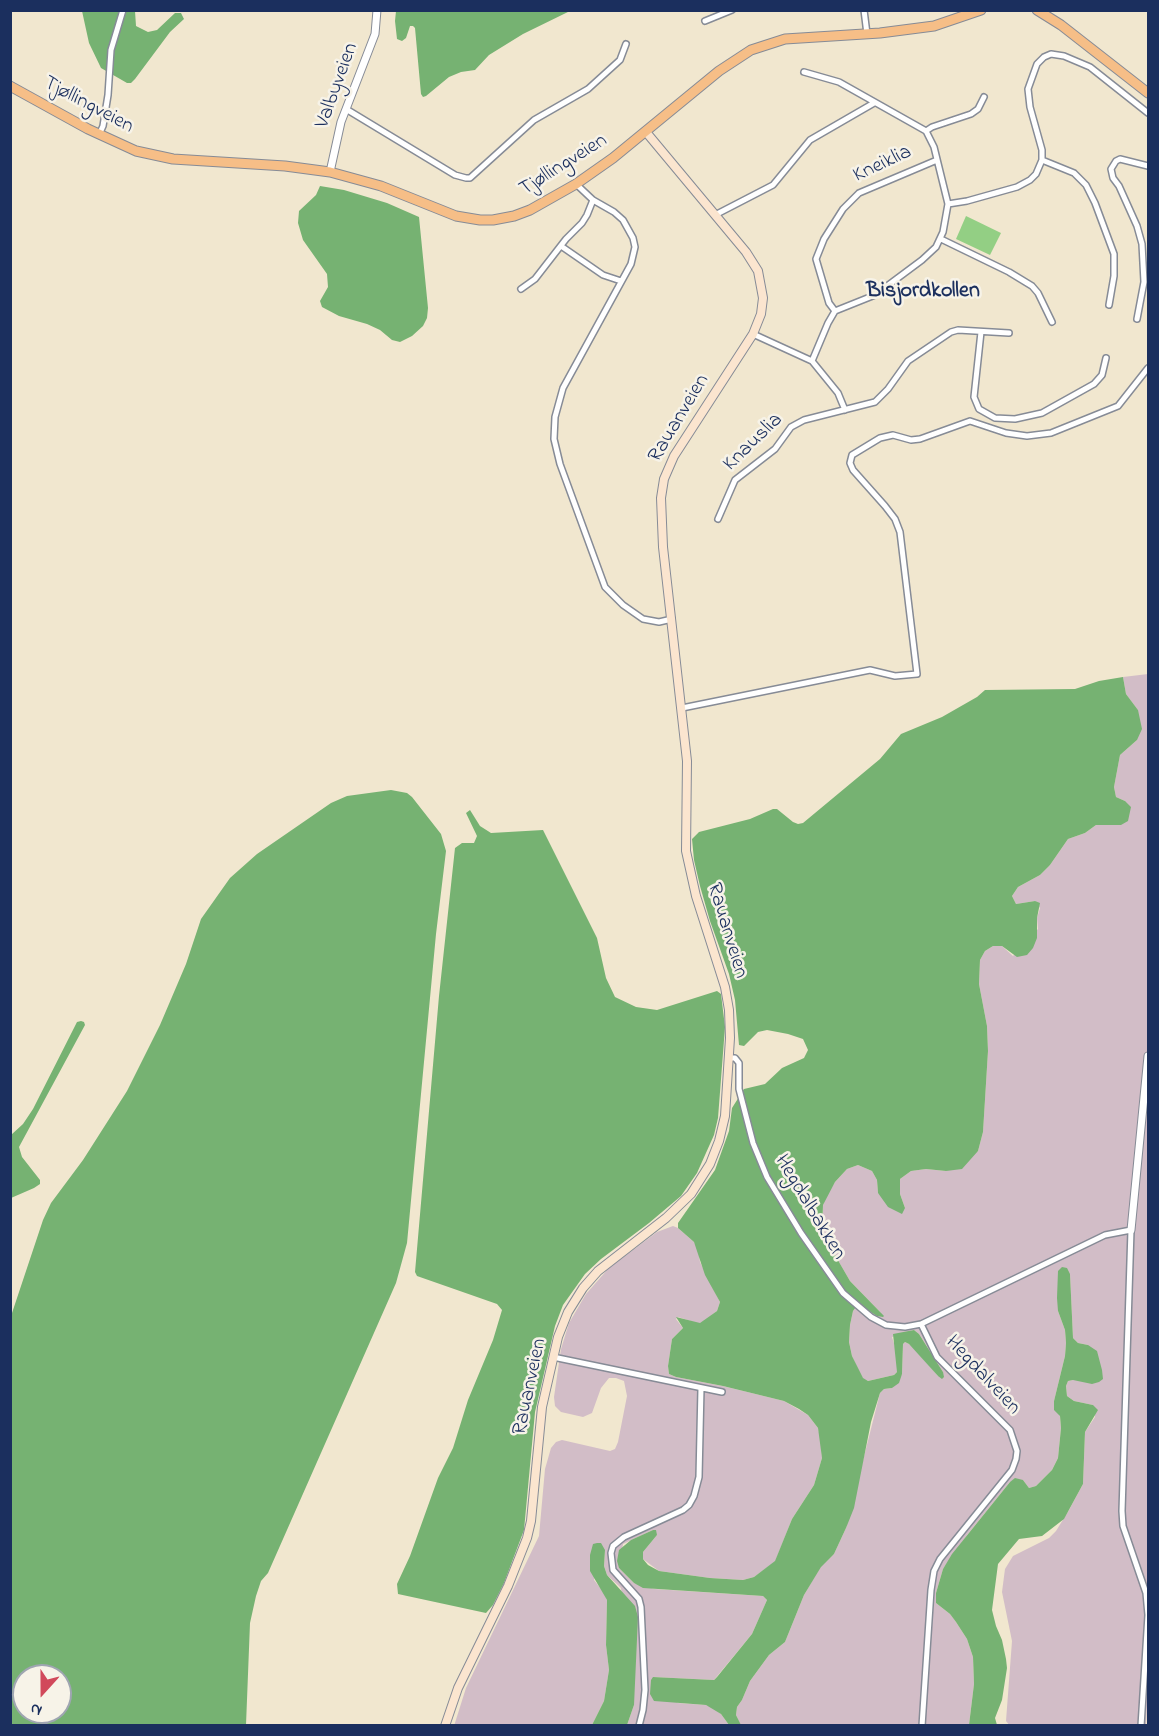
<!DOCTYPE html>
<meta charset="utf-8">
<style>
body{margin:0}
#map{position:relative;width:1159px;height:1736px;overflow:hidden;background:#f1e7cf;font-family:"Indie Flower",sans-serif}
canvas{display:block}
.frame{position:absolute;inset:0;border:12px solid #1b2f5e;pointer-events:none}
.north{position:absolute;left:12px;top:1664px;width:60px;height:60px;box-sizing:border-box;background:#f7f3e8;border:2px solid #9fa5b1;border-radius:50%;rotate:201deg;font-size:16px;font-weight:700;line-height:24px;text-align:center;color:#1b2f5e}
.north::after{content:'';display:block;margin:auto;width:21px;height:27px;background:#d1495b;clip-path:polygon(50% 0,100% 100%,50% 72%,0 100%)}
</style>
<div id="map">
<canvas width="1159" height="1736"></canvas>
<div class="frame"></div>
<div class="north">N</div>
</div>
<script>
const ctx = document.querySelector('canvas').getContext('2d');
ctx.lineJoin = 'round';
function fillPath(path, color) { ctx.fillStyle = color; ctx.fill(path, 'evenodd'); }
const poly = rows => new Path2D(rows.map(r => 'M' + r).join(''));
function trace(path, color, width, dash) { ctx.strokeStyle = color; ctx.lineWidth = width; ctx.lineCap = dash ? 'butt' : 'round'; ctx.setLineDash(dash || []); ctx.stroke(path); }
function drawText(font, color, halo, rows, align = 'center') {
  ctx.font = font + ' "Indie Flower",sans-serif'; ctx.lineWidth = 5; ctx.setLineDash([]); ctx.textBaseline = 'middle'; ctx.strokeStyle = halo; ctx.fillStyle = color; for (const [text, x, y, turn = 0] of rows) {
    ctx.save(); ctx.translate(x, y); ctx.rotate((+turn || 0) * Math.PI / 180); ctx.textAlign = isNaN(turn) ? turn : align; if (halo) ctx.strokeText(text, 0, 0); ctx.fillText(text, 0, 0); ctx.restore();
  }
}
fillPath(poly([
 [1148,674,1148,1687,1146,1725,1010,1726,1006,1721,1012,1641,1002,1592,1005,1569,1013,1556,1049,1538,1056,1531,1069,1510,1083,1484,1085,1432,1095,1417,1093,1405,1074,1401,1067,1396,1066,1386,1068,1381,1073,1380,1088,1345,1078,1343,1073,1338,1070,1274,1058,1271,1058,1311,1065,1330,1066,1343,1065,1356,1054,1401,1060,1416,1061,1428,1058,1458,1052,1470,1036,1486,1029,1488,1023,1480,1010,1482,968,1534,943,1569,936,1593,936,1603,950,1614,956,1622,967,1639,973,1657,974,1684,969,1725,741,1726,736,1715,737,1707,742,1700,750,1681,769,1655,785,1642,804,1595,821,1566,834,1554,846,1528,880,1393,884,1389,892,1388,902,1374,903,1344,905,1342,909,1344,916,1350,938,1376,943,1372,919,1334,914,1330,892,1337,897,1353,897,1372,894,1375,868,1381,863,1379,859,1372,852,1356,849,1342,850,1325,853,1311,856,1307,863,1307,881,1313,850,1281,822,1233,823,1205,826,1196,835,1182,847,1169,858,1165,872,1171,877,1180,878,1193,905,1208,900,1194,900,1179,911,1171,926,1169,946,1171,978,1151,983,1132,988,1051,987,1026,979,984,980,960,985,951,993,946,1002,946,1013,956,1038,929,1037,918,1040,908,1035,901,1016,904,1012,896,1018,887,1040,875,1050,865,1068,839,1085,833,1096,825,1121,825,1125,801,1116,797,1114,787,1120,755,1137,740,1138,710,1126,694,1123,677],
 [673,1226,678,1228,694,1242,698,1249,700,1262,720,1302,717,1311,700,1324,678,1317,676,1319,683,1328,672,1339,668,1366,669,1374,676,1377,723,1386,784,1401,808,1415,818,1428,821,1441,822,1458,814,1485,792,1519,775,1562,754,1577,743,1580,710,1578,659,1571,643,1559,643,1552,657,1535,653,1530,623,1544,619,1568,634,1583,655,1589,763,1596,767,1600,752,1634,714,1680,653,1677,678,1703,706,1705,713,1707,721,1714,729,1725,627,1725,634,1705,621,1588,607,1575,604,1566,605,1550,594,1580,605,1594,607,1600,606,1645,609,1670,604,1701,592,1725,454,1726,466,1688,539,1536,545,1469,551,1448,556,1442,562,1440,610,1451,615,1449,618,1442,627,1396,624,1381,616,1378,609,1378,601,1388,592,1413,583,1417,561,1412,555,1406,554,1397,561,1349,569,1323,586,1294,608,1269,657,1232]
]), '#d2bdc7');
fillPath(poly([
 [966,216,1001,233,990,255,956,239]
]), '#93cf84');
fillPath(poly([
 [82,11,135,11,136,26,148,32,157,30,175,13,181,13,184,19,170,32,135,79,131,83,127,83,101,68,89,43],
 [396,11,396,10,570,11,523,34,489,55,475,70,461,72,449,77,426,96,423,97,421,94,415,28,413,26,410,26,406,38,402,41,397,39,395,21],
 [320,186,344,190,387,203,419,217,428,308,427,318,423,326,412,336,400,342,392,340,380,330,367,324,339,316,322,307,320,301,328,287,327,274,303,240,298,223,299,211,316,195],
 [1123,677,1126,694,1138,710,1142,729,1137,740,1120,755,1114,787,1116,797,1125,801,1131,807,1128,821,1121,825,1096,825,1085,833,1068,839,1050,865,1040,875,1018,887,1012,896,1016,904,1035,901,1040,903,1037,918,1037,938,1033,948,1027,955,1017,957,1002,946,993,946,985,951,980,960,979,984,987,1026,988,1051,983,1132,978,1151,962,1169,946,1171,926,1169,911,1171,900,1179,900,1194,905,1208,902,1214,888,1207,878,1193,877,1180,872,1171,858,1165,847,1169,835,1182,823,1205,822,1233,828,1243,850,1281,884,1316,883,1317,877,1316,863,1307,856,1307,853,1311,850,1325,849,1342,852,1356,863,1378,868,1381,894,1375,897,1372,893,1334,914,1330,919,1334,943,1372,944,1377,942,1379,938,1376,909,1344,905,1342,903,1344,902,1374,899,1383,892,1388,884,1389,880,1393,871,1422,854,1508,846,1528,834,1554,821,1567,804,1595,785,1642,769,1655,750,1681,742,1700,737,1707,736,1715,741,1725,729,1725,721,1714,706,1705,654,1701,650,1694,651,1680,653,1677,714,1680,717,1677,752,1634,767,1600,763,1596,643,1588,634,1583,619,1568,617,1561,619,1550,631,1540,653,1530,656,1530,657,1535,643,1552,643,1559,648,1565,659,1571,710,1578,743,1580,754,1577,775,1561,792,1519,814,1485,822,1458,818,1428,808,1415,799,1409,784,1401,723,1386,676,1377,669,1374,668,1366,672,1339,683,1328,676,1317,700,1323,717,1311,720,1302,705,1275,694,1242,678,1228,678,1223,715,1170,729,1131,732,1108,744,1089,765,1084,782,1068,804,1058,808,1050,803,1039,788,1034,767,1030,758,1032,744,1046,739,1045,735,1000,729,974,710,921,700,886,694,860,692,839,699,832,750,819,773,809,777,809,793,822,798,824,803,823,880,759,901,734,942,717,977,697,985,690,1075,689,1099,681],
 [391,790,407,793,412,797,441,834,446,851,436,934,407,1243,396,1283,268,1573,261,1581,256,1596,250,1623,246,1725,11,1725,11,1316,43,1220,51,1203,83,1160,127,1091,160,1025,186,964,201,919,230,878,257,854,331,803,347,796],
 [24,1676,60,1676,60,1712,24,1712],
 [470,810,480,826,491,833,543,830,597,938,606,978,615,997,636,1007,657,1010,717,991,721,994,725,1027,718,1118,714,1135,697,1173,681,1196,649,1223,601,1259,585,1274,563,1305,555,1326,535,1412,524,1530,504,1583,493,1605,486,1613,398,1594,397,1584,410,1556,438,1478,453,1448,468,1400,493,1340,502,1310,497,1304,417,1276,415,1272,439,996,455,848,462,843,474,843,477,836,466,813],
 [81,1021,84,1022,85,1025,19,1147,22,1157,40,1180,40,1184,34,1188,11,1198,11,1135,23,1124,33,1109,77,1022],
 [1062,1267,1067,1268,1070,1274,1073,1338,1078,1343,1088,1345,1097,1351,1102,1370,1103,1379,1099,1382,1092,1384,1073,1380,1068,1381,1066,1386,1067,1396,1074,1401,1093,1405,1098,1410,1085,1432,1083,1484,1064,1519,1042,1536,1019,1539,998,1564,992,1610,996,1626,1002,1640,1006,1659,1007,1668,1002,1700,995,1718,997,1725,969,1725,974,1684,973,1657,967,1639,956,1622,950,1614,936,1603,936,1593,943,1569,952,1554,1010,1482,1015,1478,1023,1480,1029,1488,1036,1486,1052,1470,1058,1458,1061,1428,1060,1416,1054,1410,1054,1401,1065,1356,1066,1343,1065,1330,1058,1311,1057,1298,1058,1271],
 [597,1543,601,1543,605,1550,604,1566,607,1575,635,1606,638,1617,634,1705,627,1725,592,1725,604,1701,609,1670,606,1645,607,1600,590,1571,590,1555,593,1544]
]), '#76b272');
const minor = poly([
 [864,10,867,34],
 [705,21,732,10],
 [804,72,839,82,926,131,934,147,948,204,943,232,936,247,922,260,875,295,835,311,828,323,812,361],
 [346,109,455,175,466,178,470,178,534,120,588,89,620,60,626,44],
 [926,131,932,127,971,114,978,109,984,97],
 [99,135,103,126,108,95,111,50,123,10],
 [1042,160,1074,173,1086,185,1095,203,1114,254,1114,276,1109,305],
 [576,184,593,200,614,212,623,220,633,238,635,247,631,264,563,388,555,417,554,439,560,464,605,587,623,605,643,619,659,622,672,619],
 [948,204,967,201,1017,187,1030,180,1036,174,1042,160,1042,150,1030,107,1028,89,1037,64,1044,57,1051,54,1064,56,1090,67,1148,113],
 [715,215,773,185,810,140,874,103],
 [941,239,1009,272,1032,286,1038,293,1052,322],
 [561,246,603,275,621,281],
 [521,289,535,279,566,239,582,223,587,215,593,200],
 [835,311,829,303,816,259,824,239,843,209,859,193,937,160],
 [1137,319,1144,282,1142,244,1137,226,1119,186,1113,178,1111,169,1116,161,1120,159,1148,166],
 [981,332,974,397,979,409,995,418,1015,419,1042,413,1094,384,1102,375,1106,358],
 [753,334,812,361,838,393,845,410],
 [718,519,735,480,775,449,791,427,804,420,875,402,888,389,908,361,951,332,958,330,1009,333],
 [682,708,870,670,895,676,917,674,900,532,895,519,885,506,853,470,850,463,852,455,880,438,893,435,911,440,920,439,970,421,1006,433,1027,436,1051,433,1118,406,1148,368],
 [729,1058,735,1058,739,1063,739,1089,753,1143,767,1177,801,1233,843,1293,871,1317,886,1325,905,1327,921,1324],
 [553,1357,722,1392],
 [639,1726,643,1710,645,1690,641,1607,639,1599,613,1570,611,1553,613,1546,624,1537,683,1510,689,1505,694,1496,699,1477,701,1388],
 [922,1726,931,1590,934,1571,940,1559,1012,1470,1016,1459,1017,1451,1010,1430,937,1357,921,1324,1105,1235,1131,1230,1122,1511,1123,1526,1146,1593,1148,1615,1141,1726]
]);
const tertiary = poly([
 [330,172,341,122,375,34,377,10],
 [1131,1230,1148,1056]
]);
const secondary = poly([
 [445,1726,458,1688,508,1586,527,1538,531,1521,542,1407,558,1337,568,1312,583,1288,598,1271,666,1218,691,1194,710,1164,719,1141,725,1116,730,1038,729,1010,725,987,696,896,686,851,687,761,663,547,661,498,664,479,674,456,753,334,761,314,763,298,758,271,746,252,646,132]
]);
const primary = poly([
 [1037,10,1061,25,1148,93],
 [10,86,88,129,136,151,173,159,285,166,330,172,381,186,456,216,480,220,493,220,514,216,530,210,576,184,613,158,719,71,751,50,785,39,880,33,934,26,981,10]
]);
trace(minor, '#868b96', 8);
trace(tertiary, '#868b96', 9);
trace(secondary, '#868b96', 10);
trace(primary, '#868b96', 11);
trace(minor, '#fff', 5);
trace(tertiary, '#fff', 7);
trace(secondary, '#fbe5cf', 8);
trace(primary, '#f6be87', 9);
drawText('21px', '#1b2f5e', '#f7f3e8', [
 ["Valbyveien",338,86,-70],
 ["Tjøllingveien",88,106,28],
 ["Kneiklia",883,165,-25],
 ["Tjøllingveien",564,166,-32],
 ["Rauanveien",680,419,-59],
 ["Knauslia",754,443,-44],
 ["Rauanveien",726,931,73],
 ["Hegdalbakken",809,1208,59],
 ["Hegdalveien",982,1376,47],
 ["Rauanveien",531,1387,-78]
]);
drawText('bold 22px', '#1b2f5e', '#f7f3e8', [
 ["Bisjordkollen",923,292]
]);
</script>
